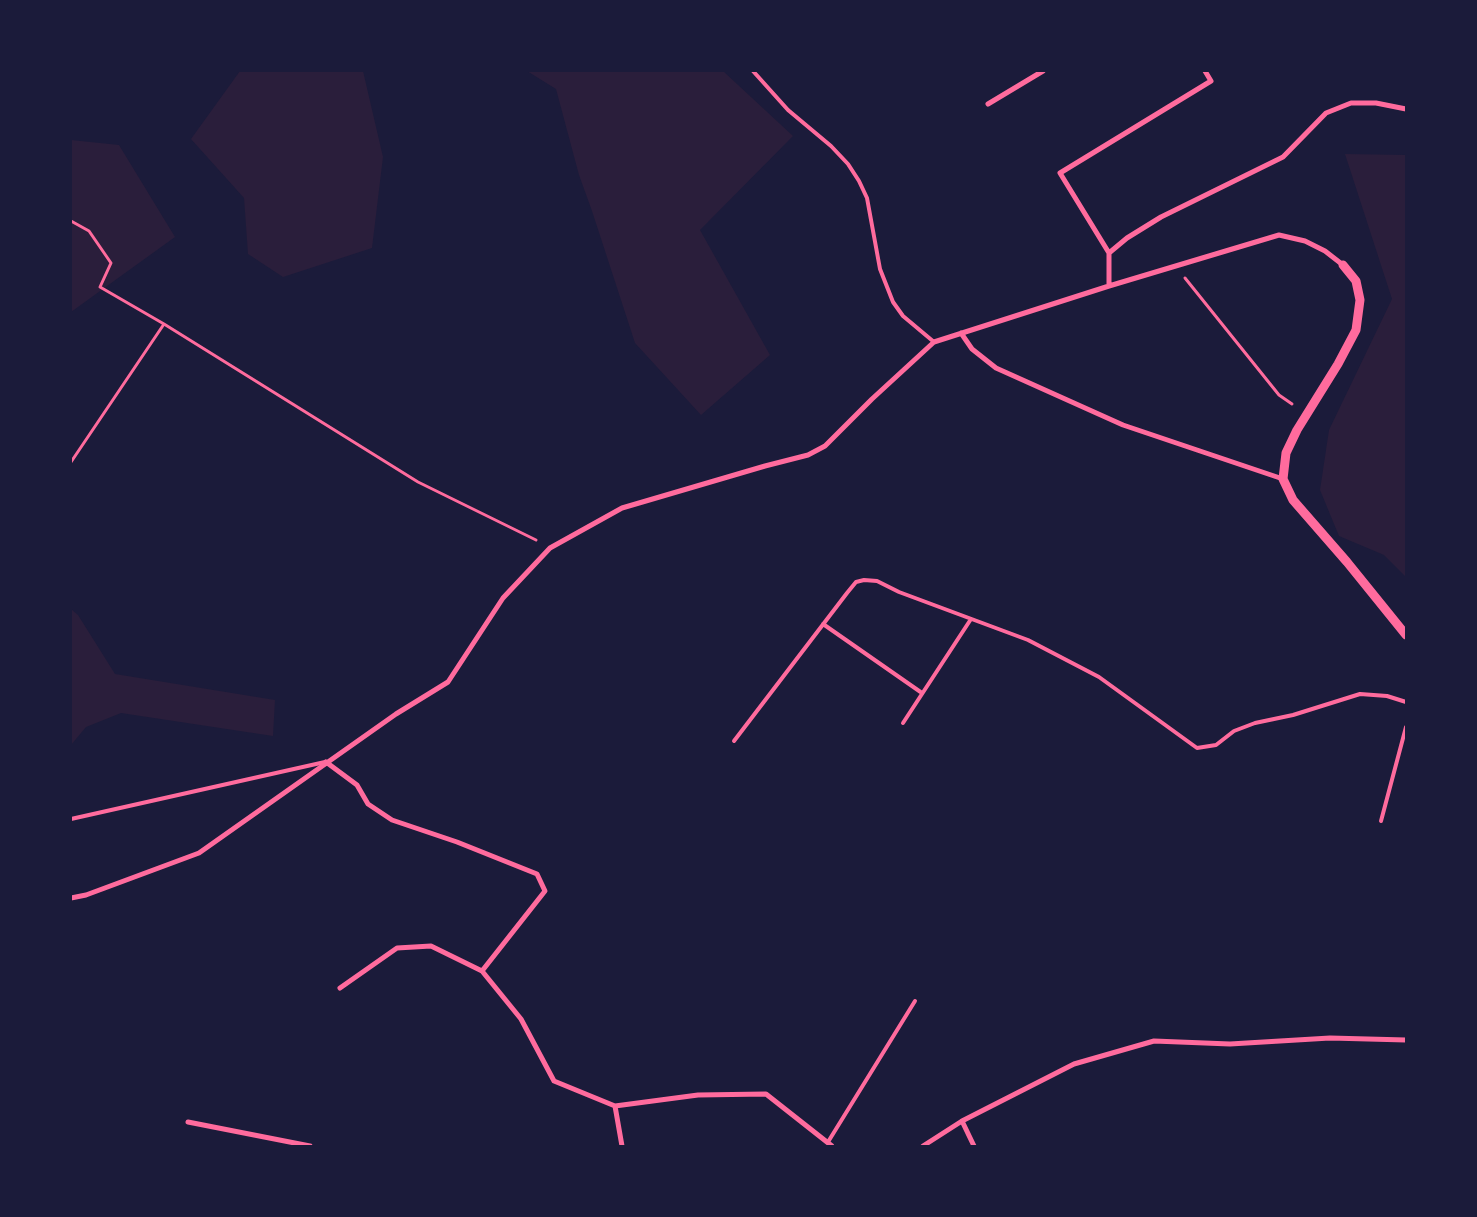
<!DOCTYPE html>
<style>
body{margin:0}
#map{position:relative;width:1477px;height:1217px;overflow:hidden;background:#1b1b3a;font-family:"Exo 2",sans-serif}
canvas{display:block}
.frame{position:absolute;inset:0;border:72px solid #1b1b3a;pointer-events:none}
</style>
<div id="map">
<canvas width="1477" height="1217"></canvas>
<div class="frame"></div>
</div>
<script>
const ctx = document.querySelector('canvas').getContext('2d');
ctx.lineJoin = 'round';
function fillPath(path, color) { ctx.fillStyle = color; ctx.fill(path, 'evenodd'); }
const poly = rows => new Path2D(rows.map(r => 'M' + r).join(''));
function trace(path, color, width, dash) { ctx.strokeStyle = color; ctx.lineWidth = width; ctx.lineCap = dash ? 'butt' : 'round'; ctx.setLineDash(dash || []); ctx.stroke(path); }
fillPath(poly([
 [240,71,363,71,383,157,372,248,283,277,248,254,244,198,191,139],
 [527,71,723,71,793,136,700,230,770,355,701,415,635,343,592,211,579,175,556,89],
 [71,140,119,145,175,237,71,312],
 [1345,154,1406,155,1406,577,1384,555,1339,536,1320,490,1329,430,1392,299],
 [71,609,78,615,115,674,275,700,273,736,121,713,86,727,71,745]
]), '#2a1e3b');
trace(poly([
 [71,221,89,231,111,263,100,287,164,324,418,482,536,540],
 [1185,278,1279,395,1292,404],
 [71,462,164,324]
]), '#ff6b9d', 3);
trace(poly([
 [753,71,788,110,831,146,848,164,859,181,867,198,880,269,893,302,903,316,934,342],
 [823,624,922,693],
 [903,723,971,619],
 [734,741,847,593,856,582,864,580,877,581,899,592,1028,640,1099,677,1197,748,1216,745,1234,731,1255,723,1293,715,1360,694,1387,696,1406,702],
 [71,819,325,762],
 [1381,821,1406,727],
 [828,1142,915,1001]
]), '#ff6b9d', 4);
trace(poly([
 [988,104,1043,71],
 [1109,253,1060,173,1211,81,1205,71],
 [1109,286,1109,253,1127,238,1161,217,1283,157,1326,113,1351,103,1376,103,1406,109],
 [961,333,972,349,996,368,1123,425,1283,479],
 [326,762,357,785,368,804,392,820,457,842,537,874,545,891,482,971],
 [71,898,86,895,199,853,396,714,448,682,503,598,550,548,622,508,765,466,808,455,825,446,872,399,934,342,1109,286,1279,235,1305,241,1325,251,1343,265],
 [340,988,397,948,431,946,482,971,521,1019,554,1081,615,1106,622,1146],
 [615,1106,698,1095,766,1094,832,1146],
 [962,1121,974,1146],
 [188,1122,310,1146],
 [923,1146,962,1121,1074,1064,1154,1041,1230,1044,1330,1038,1406,1040]
]), '#ff6b9d', 5);
trace(poly([
 [1343,265,1356,281,1360,300,1356,330,1338,364,1297,430,1286,453,1283,479,1293,500,1347,562,1406,635]
]), '#ff6b9d', 9);
</script>
